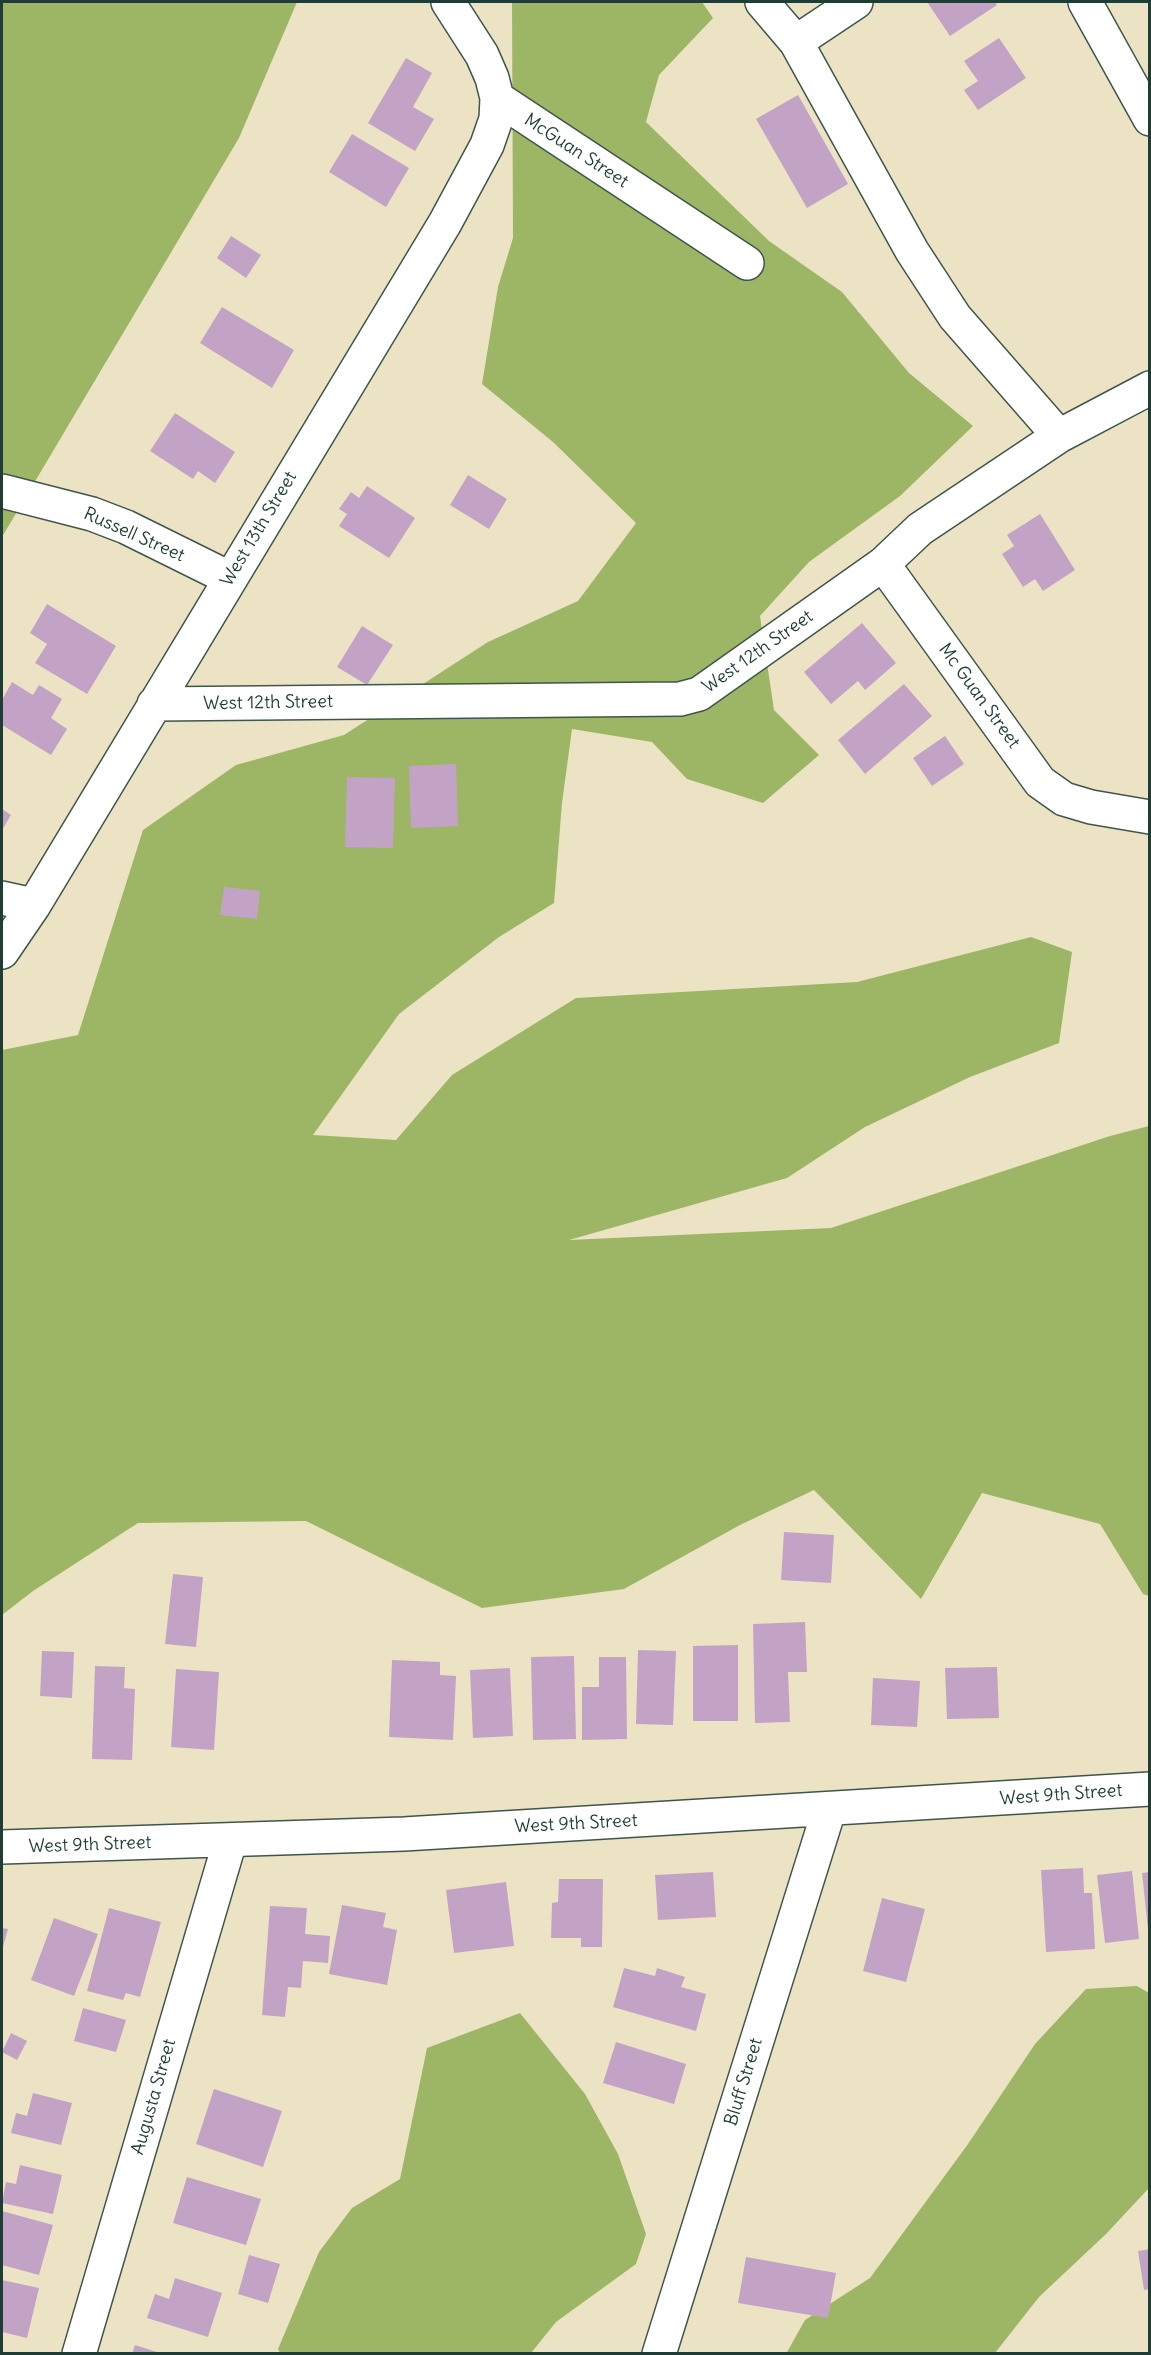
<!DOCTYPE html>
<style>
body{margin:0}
#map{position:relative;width:1151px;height:2355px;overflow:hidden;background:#ece3c4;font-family:Delius,sans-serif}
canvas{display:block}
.frame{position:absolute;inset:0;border:3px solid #1f3d34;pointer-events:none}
</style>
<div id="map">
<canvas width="1151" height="2355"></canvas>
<div class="frame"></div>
</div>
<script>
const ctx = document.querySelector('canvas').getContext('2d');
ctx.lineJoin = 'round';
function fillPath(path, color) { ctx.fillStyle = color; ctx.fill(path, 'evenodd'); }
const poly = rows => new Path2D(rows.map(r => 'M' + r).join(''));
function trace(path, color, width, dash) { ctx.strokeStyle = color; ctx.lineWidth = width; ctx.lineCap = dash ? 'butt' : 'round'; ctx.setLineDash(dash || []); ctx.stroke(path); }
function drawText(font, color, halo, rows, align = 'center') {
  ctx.font = font + ' Delius,sans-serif'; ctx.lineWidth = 5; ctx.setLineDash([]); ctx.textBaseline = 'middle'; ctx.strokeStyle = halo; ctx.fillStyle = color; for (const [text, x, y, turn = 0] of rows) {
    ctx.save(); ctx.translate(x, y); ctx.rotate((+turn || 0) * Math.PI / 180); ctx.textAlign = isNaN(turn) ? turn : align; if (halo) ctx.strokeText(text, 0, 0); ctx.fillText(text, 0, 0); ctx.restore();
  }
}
fillPath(poly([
 [2,2,297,2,239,138,2,537],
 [512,2,702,2,713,18,659,75,646,122,769,241,842,292,909,373,973,426,900,496,809,562,760,616,774,710,819,755,763,803,687,779,652,742,572,729,562,803,554,903,499,937,399,1014,313,1135,396,1140,452,1075,576,998,857,982,1031,937,1072,952,1059,1043,970,1077,865,1127,787,1178,569,1240,831,1228,1110,1136,1149,1126,1149,1596,1143,1594,1100,1524,982,1493,921,1599,814,1490,740,1525,624,1589,482,1608,306,1521,138,1523,33,1591,2,1615,2,1050,78,1035,143,830,236,765,344,735,488,642,578,601,636,523,553,442,482,384,498,287,513,238],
 [1137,1986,1149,1993,1149,2188,1106,2234,1039,2297,995,2353,786,2354,805,2320,870,2278,968,2144,1035,2044,1086,1989],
 [520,2013,585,2094,618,2154,646,2234,636,2264,556,2322,531,2353,280,2353,278,2349,319,2252,352,2208,400,2179,427,2048]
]), '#9db666');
fillPath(poly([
 [927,2,995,2,997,5,950,36],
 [999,38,1026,78,978,110,964,90,978,81,964,61],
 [406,58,432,73,413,107,434,119,415,151,368,123],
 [798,95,848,184,807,208,756,119],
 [352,134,409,168,386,207,329,172],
 [231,236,261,255,246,278,217,258],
 [222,307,294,350,272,388,200,343],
 [175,413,235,452,215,483,198,471,193,479,150,451],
 [468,475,507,499,489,529,450,505],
 [367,486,415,518,389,558,339,526,347,514,339,509,351,492,359,498],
 [1040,514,1075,570,1043,591,1035,579,1023,587,1002,554,1014,546,1007,535],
 [47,604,116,646,87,694,35,663,47,644,30,633],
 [862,623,896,663,865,690,858,681,831,704,804,672],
 [362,626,393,645,367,685,337,667],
 [12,682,33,695,39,685,62,699,51,718,67,729,51,755,2,725,2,700],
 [904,684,932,716,865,774,838,740],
 [945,736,964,764,932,786,913,758],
 [456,764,458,826,411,828,409,766],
 [347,777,395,778,393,848,345,847],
 [2,809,11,815,2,830],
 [224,887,260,891,257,919,220,915],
 [784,1532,834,1535,831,1583,781,1580],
 [173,1574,203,1577,196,1647,165,1644],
 [805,1622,807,1672,788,1672,790,1722,755,1723,753,1624],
 [738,1645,738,1721,693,1721,693,1646],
 [638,1650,676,1651,673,1725,636,1724],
 [42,1651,74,1652,72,1698,40,1696],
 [574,1656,576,1739,533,1740,531,1657],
 [599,1657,626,1657,627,1739,582,1740,582,1687,599,1687],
 [392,1660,440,1662,440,1675,456,1676,453,1740,389,1737],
 [95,1666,125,1667,124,1688,135,1689,132,1760,92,1759],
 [997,1667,999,1718,947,1719,945,1668],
 [510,1668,513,1736,473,1738,470,1670],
 [176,1669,219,1672,214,1750,171,1747],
 [873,1678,920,1681,917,1727,871,1725],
 [1083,1868,1084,1893,1092,1893,1095,1949,1046,1952,1041,1870],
 [1132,1871,1139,1939,1105,1943,1097,1875],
 [713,1872,716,1917,658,1920,655,1875],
 [1150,1872,1150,1929,1148,1929,1142,1873],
 [559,1879,603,1879,602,1947,581,1947,581,1938,551,1938,552,1903,558,1902],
 [506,1882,514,1946,454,1953,446,1890],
 [882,1898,925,1909,906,1982,863,1971],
 [342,1905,386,1913,383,1927,397,1930,387,1985,329,1974],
 [270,1906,307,1908,305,1934,330,1936,328,1963,303,1961,301,1988,288,1987,285,2017,262,2015],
 [109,1908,161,1922,140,1997,126,1993,123,2000,87,1991],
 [54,1918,98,1934,74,1996,31,1980],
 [2,1928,8,1929,2,1951],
 [624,1968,655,1976,657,1968,685,1977,681,1987,706,1994,696,2031,613,2007],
 [83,2008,126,2020,116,2052,74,2041],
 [11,2033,27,2041,17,2060,2,2052],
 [616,2042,686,2064,674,2104,603,2083],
 [214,2089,282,2111,263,2167,196,2144],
 [33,2093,72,2103,61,2145,11,2133,16,2113,27,2116],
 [20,2165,62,2175,53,2214,2,2203,6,2182,16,2184],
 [187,2177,261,2199,246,2245,173,2223],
 [2,2211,53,2225,39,2275,2,2265],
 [1150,2249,1150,2289,1144,2290,1138,2251],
 [249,2255,280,2264,268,2303,238,2294],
 [746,2257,836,2273,828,2318,738,2303],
 [175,2278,222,2293,208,2337,147,2318,155,2294,169,2299],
 [2,2280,39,2288,27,2338,2,2332],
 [135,2345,160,2353,160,2354,132,2354]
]), '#c3a3c5');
const minor = poly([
 [448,2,482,55,492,78,497,98,747,263],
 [762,2,796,42,912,251,955,317,1059,436],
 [1085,2,1150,119],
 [796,42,856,2],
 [2,491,92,514,126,527,229,578],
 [883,564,1040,782,1064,799,1091,807,1150,817],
 [154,704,680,699,699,694,883,564,920,529,1059,436,1150,388],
 [2,898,34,905],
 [2,952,34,905,445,223,487,145,496,119,497,98],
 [2,1847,404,1834,1150,1789],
 [79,2354,230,1841],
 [659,2354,829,1810]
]);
trace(minor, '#3e564a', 36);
trace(minor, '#fff', 33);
drawText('18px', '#1f3d34', '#fff', [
 ["McGuan Street",576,151,33],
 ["West 13th Street",259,529,-59],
 ["Russell Street",134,535,24],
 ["West 12th Street",758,652,-35],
 ["Mc Guan Street",979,696,54],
 ["West 12th Street",268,703,-1],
 ["West 9th Street",1061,1795,-4],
 ["West 9th Street",576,1824,-3],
 ["West 9th Street",90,1845,-2],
 ["Bluff Street",744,2082,-73],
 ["Augusta Street",154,2097,-74]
]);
</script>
